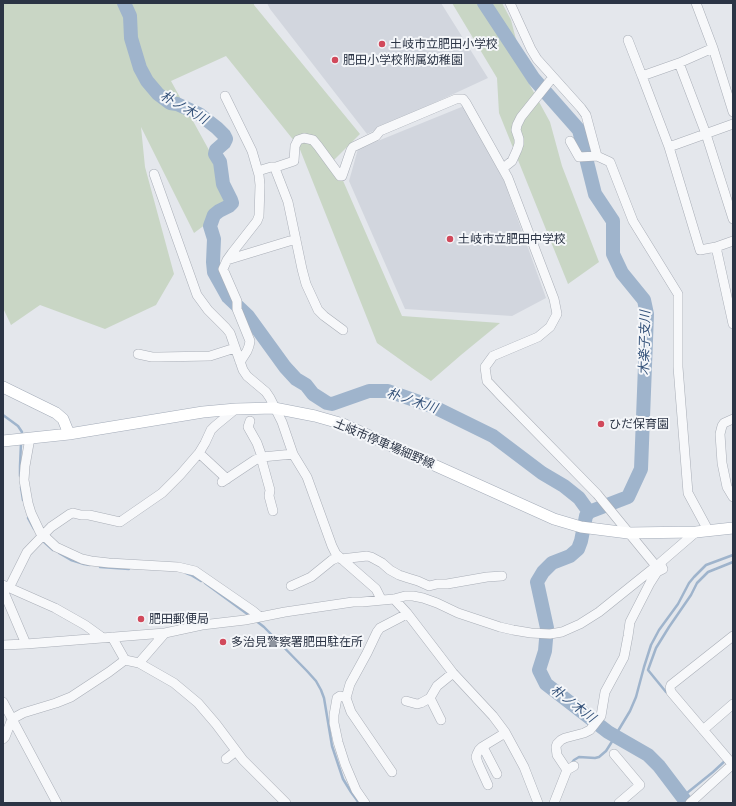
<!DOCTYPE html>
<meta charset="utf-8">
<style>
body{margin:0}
#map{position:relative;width:736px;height:806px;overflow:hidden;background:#e4e7ec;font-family:Montserrat,sans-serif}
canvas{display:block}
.frame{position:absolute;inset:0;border:4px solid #2b3445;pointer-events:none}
</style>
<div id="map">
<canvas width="736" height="806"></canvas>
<div class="frame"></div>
</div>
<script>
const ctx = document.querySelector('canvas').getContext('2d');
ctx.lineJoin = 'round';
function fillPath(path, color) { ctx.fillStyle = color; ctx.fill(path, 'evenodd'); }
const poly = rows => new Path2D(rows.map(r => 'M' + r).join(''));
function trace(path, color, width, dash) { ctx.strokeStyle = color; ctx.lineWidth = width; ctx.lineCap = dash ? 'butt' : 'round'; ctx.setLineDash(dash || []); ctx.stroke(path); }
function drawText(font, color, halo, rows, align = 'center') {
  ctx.font = font + ' Montserrat,"Noto Sans JP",sans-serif'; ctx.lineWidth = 4; ctx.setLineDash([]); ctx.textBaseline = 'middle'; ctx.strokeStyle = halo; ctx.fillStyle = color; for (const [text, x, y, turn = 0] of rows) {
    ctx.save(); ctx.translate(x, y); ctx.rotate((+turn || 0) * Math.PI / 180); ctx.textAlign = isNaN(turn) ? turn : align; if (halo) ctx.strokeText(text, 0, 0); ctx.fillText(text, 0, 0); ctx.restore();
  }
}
fillPath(poly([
 [267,3,441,3,488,78,367,134,270,9],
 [464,106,504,181,546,298,512,316,405,309,349,181,358,149]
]), '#d2d6de');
fillPath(poly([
 [3,3,254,3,254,5,360,134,334,160,402,316,500,323,461,355,431,381,412,368,377,343,299,147,226,56,171,81,237,201,194,233,141,127,145,167,174,274,156,305,105,329,40,305,11,325,3,308],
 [452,3,502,3,511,20,526,78,550,122,562,166,599,262,568,284,499,113,497,78]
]), '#c9d6c5');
trace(poly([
 [3,415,18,426,22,432,21,436],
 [20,476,20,466,21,443],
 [21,487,23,500],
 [28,518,34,529],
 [43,541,53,550],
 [59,553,71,560,84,564,90,565],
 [100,567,129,569],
 [186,573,191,575,201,581],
 [205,583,250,616],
 [255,620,264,627,307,671,316,681,321,690,324,698,332,746,343,779,351,792,359,803],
 [666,692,648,670,656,648,669,627,691,595,697,583,708,572,733,562],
 [618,731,630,711,636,697,644,667,651,645,659,630,678,604,689,583,694,577,706,565,733,555],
 [572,763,574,760,579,757,595,758,599,757,606,751,613,740],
 [682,797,713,772,726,760]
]), '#9fb4cc', 2.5);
trace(poly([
 [124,3,130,16,131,38,140,68,147,81,158,94,170,103,177,104,199,114,217,128,224,135,226,139,224,143,216,150,215,154,220,162,223,184,231,200,232,203,229,206,219,211,214,215,210,226,214,239,213,262,214,272,228,297,248,316,285,367,296,379,306,385,313,394,327,403,332,404,369,391,388,391,434,407,493,436,542,473,564,486,579,498,589,512,586,516,581,541,578,549,570,556,552,563,543,572,537,582,547,628,545,651,539,670,546,684,608,732,648,755,659,766,687,803],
 [484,3,534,79,579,130,595,194,613,221,613,254,622,273,644,300,647,314,641,469,628,497,589,512]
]), '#9fb4cc', 14);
const minor = poly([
 [510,3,531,49,537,59,581,108,586,115,597,156,610,162,633,221,678,294,678,367,688,493,708,530],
 [696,3,713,48],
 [628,40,642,76],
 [679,63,706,134,733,219],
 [225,96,252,151,259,175,260,185,259,216,257,221,232,253,227,260,223,269,237,301,237,309,250,341,249,346,247,351,240,362],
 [733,112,713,48,679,63,642,76,669,147,700,250,716,247,733,241],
 [570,141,579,157,597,156],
 [669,147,733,124],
 [503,168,507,165,512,161,517,150,519,144,519,139,516,130,517,125,521,117,553,77],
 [258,171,271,167,276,167],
 [154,174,197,295,208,310,226,328,230,333,243,370,247,376,266,392,270,398,282,422,293,454,307,477,332,546,336,554,376,589,381,599],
 [716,247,733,324],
 [227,260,296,239],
 [343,330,324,316,318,310,306,284,302,269,288,202,276,171,276,167,294,161,295,146,298,140,304,138,313,140,318,146,340,176,342,176,351,150,353,147,376,136,380,131,456,99,463,99,466,103,508,178,554,299,557,314,550,327,538,337,493,356,485,367,487,381,502,397,597,494,656,566],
 [138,354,152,357,159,357,210,356,235,348],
 [733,419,724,423,722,426,720,434,722,463,727,487,733,497],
 [250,421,248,427,257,443,262,457,262,461,270,490,269,496,273,511],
 [30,438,25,466,24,480,28,503,31,513,40,532,56,547,82,559,91,561,109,563,178,567,195,571,253,611,260,617],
 [199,453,227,479],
 [222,482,255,460,262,457,293,454],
 [341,559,367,556,371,557,382,563,390,570,399,575,408,578,418,581,429,586,437,584,447,584,487,577,502,576],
 [3,585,55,608,85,625,103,638],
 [291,586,311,577,332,560,339,557],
 [9,588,27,552,51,527,70,514,73,513,81,515,89,515,120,522,162,493,180,475,199,453,205,443,211,430,215,426,232,412,234,409],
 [3,590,26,644],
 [394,599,407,613,453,673,493,716,505,732,524,767,538,803],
 [112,637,125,660,139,663,174,683,198,703,216,724,243,760,286,803],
 [3,645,26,644,165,633,202,625,245,620,285,612,353,602,362,602,394,599,405,596,413,596,423,598,437,603,458,613,500,627,513,630,531,633,550,634,562,632,580,624,599,612,660,563,696,532],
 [139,663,165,633],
 [346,698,351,712,392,772],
 [406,701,417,704,421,703,430,698],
 [3,702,57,803],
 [441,720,430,698,437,686,453,673],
 [703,730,733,704],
 [3,739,5,737,12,719,23,713,56,703,71,697,109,672,125,660],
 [483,747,497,774],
 [614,754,640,785,619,803],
 [226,759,236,751],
 [733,765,671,692,670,688,671,685,733,636],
 [567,770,557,755,556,747,557,744,561,740,565,738,584,733,590,730,601,716,605,692,624,657,628,636,630,622,650,583,657,572,663,569,660,563],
 [488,785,478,763,476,757,477,754,479,750,482,747,505,733],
 [365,803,356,790,345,764,338,742,334,723,334,715,337,698,340,696,346,698,350,684,367,653,377,632,380,628,401,617,407,613],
 [554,803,567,770,574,766],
 [690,803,733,764]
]);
const major = poly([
 [3,387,56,413,63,419,69,434],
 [3,441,69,434,203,412,236,409,274,408,315,416,343,424,554,519,581,527,628,533,696,532,733,528]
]);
trace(minor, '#a9aeb7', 10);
trace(major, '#a3abb8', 12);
trace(minor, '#f7f8fa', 9);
trace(major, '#fff', 11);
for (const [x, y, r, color] of [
 [382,44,4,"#d1495b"],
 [335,60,4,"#d1495b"],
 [450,239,4,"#d1495b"],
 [601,424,4,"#d1495b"],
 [141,619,4,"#d1495b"],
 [223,642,4,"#d1495b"]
]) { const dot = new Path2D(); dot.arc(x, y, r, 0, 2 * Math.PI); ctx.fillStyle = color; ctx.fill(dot); trace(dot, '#f4f6f9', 1.5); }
drawText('12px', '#2b3445', '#f4f6f9', [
 ["土岐市立肥田小学校",390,44],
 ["肥田小学校附属幼稚園",343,60],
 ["土岐市立肥田中学校",458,239],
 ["ひだ保育園",609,424],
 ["肥田郵便局",149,619],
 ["多治見警察署肥田駐在所",231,642]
], 'left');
drawText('12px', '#2b3445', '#f4f6f9', [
 ["土岐市停車場細野線",384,444,23]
]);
drawText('italic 13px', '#34527a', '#f4f6f9', [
 ["朴ノ木川",184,108,30],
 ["木楽子支川",645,343,-89],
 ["朴ノ木川",412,401,18],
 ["朴ノ木川",573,704,37]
]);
</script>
